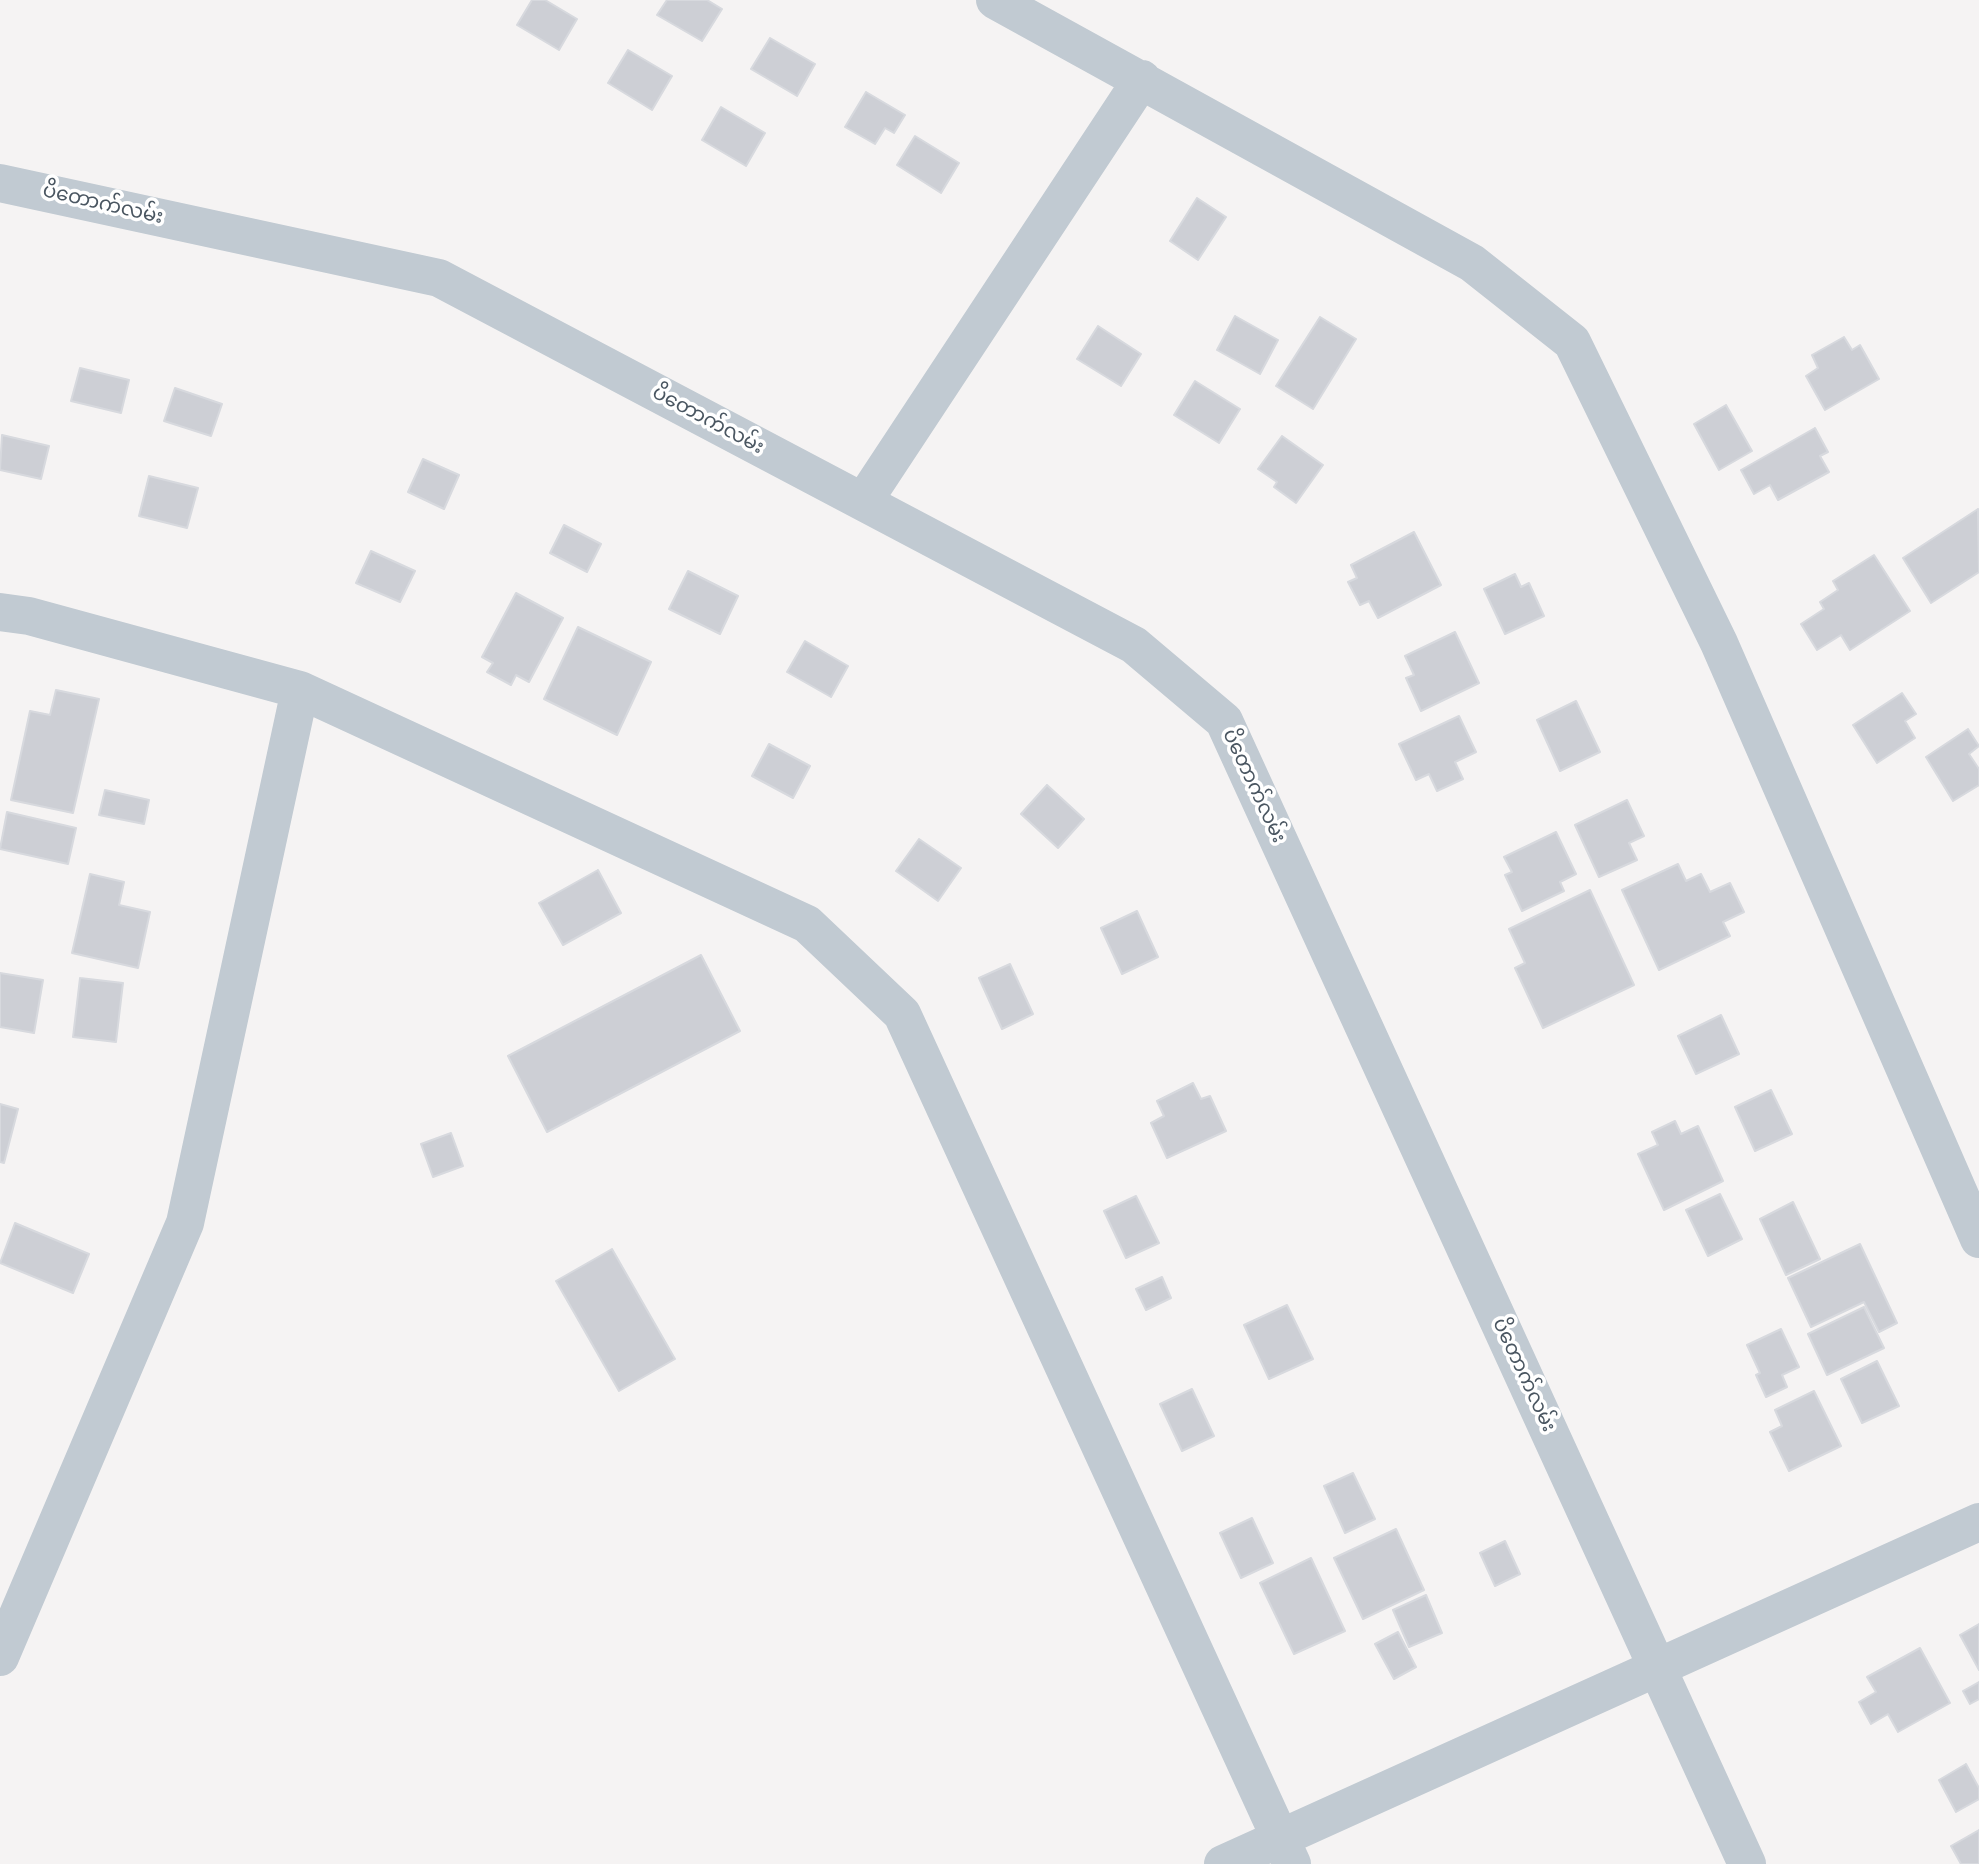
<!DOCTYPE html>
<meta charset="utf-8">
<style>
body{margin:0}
canvas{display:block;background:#f5f3f3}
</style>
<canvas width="1979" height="1864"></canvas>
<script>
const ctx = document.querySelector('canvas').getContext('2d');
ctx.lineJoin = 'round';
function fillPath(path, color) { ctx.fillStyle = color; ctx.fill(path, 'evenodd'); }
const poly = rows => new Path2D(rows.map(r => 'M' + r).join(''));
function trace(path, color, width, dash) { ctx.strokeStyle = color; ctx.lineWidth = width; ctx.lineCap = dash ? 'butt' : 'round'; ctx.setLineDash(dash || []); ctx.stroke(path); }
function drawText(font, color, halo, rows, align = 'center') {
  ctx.font = font + ' "PT Sans Narrow","Noto Sans Myanmar",sans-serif'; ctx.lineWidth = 7; ctx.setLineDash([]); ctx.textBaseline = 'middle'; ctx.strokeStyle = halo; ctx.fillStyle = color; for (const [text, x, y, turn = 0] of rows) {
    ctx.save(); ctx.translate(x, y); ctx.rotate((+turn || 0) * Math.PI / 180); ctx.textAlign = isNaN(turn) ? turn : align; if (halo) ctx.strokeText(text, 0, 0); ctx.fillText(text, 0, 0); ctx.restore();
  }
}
const building = poly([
 [532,0,545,0,577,19,559,50,517,25,532,0],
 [667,0,707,0,722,9,702,41,657,15,667,0],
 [770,38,815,64,797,96,751,69,770,38],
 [628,50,672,76,652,110,608,83,628,50],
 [866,92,905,115,894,133,885,128,875,144,845,127,866,92],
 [721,107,765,133,746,166,702,140,721,107],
 [915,136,959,163,941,193,897,165,915,136],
 [1197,198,1226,217,1198,260,1170,241,1197,198],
 [1235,316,1278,340,1260,374,1217,350,1235,316],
 [1320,317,1356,339,1313,409,1276,386,1320,317],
 [1098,326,1141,354,1121,386,1077,359,1098,326],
 [1844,337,1852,350,1860,345,1879,379,1825,410,1806,376,1818,368,1812,355,1844,337],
 [80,368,129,380,121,413,71,401,80,368],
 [1195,381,1240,409,1219,443,1174,415,1195,381],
 [175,388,222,404,211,436,164,421,175,388],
 [1726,405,1752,451,1719,470,1694,424,1726,405],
 [1815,428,1828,452,1820,456,1829,472,1778,500,1770,485,1754,494,1741,470,1815,428],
 [2,435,49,446,41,479,0,470,2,435],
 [1282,436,1323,465,1296,503,1274,487,1277,482,1258,469,1282,436],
 [423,459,459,475,444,509,408,492,423,459],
 [149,476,198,488,187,528,139,516,149,476],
 [1978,509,1979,572,1931,603,1903,558,1978,509],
 [564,525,601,544,587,572,550,553,564,525],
 [1414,532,1441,585,1378,618,1369,601,1360,605,1348,582,1357,578,1351,565,1414,532],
 [371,551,415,571,400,602,356,583,371,551],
 [1874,555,1910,611,1850,650,1841,635,1817,650,1801,624,1824,609,1820,602,1838,590,1833,581,1874,555],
 [688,571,738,596,720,634,669,609,688,571],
 [1515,574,1521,587,1529,583,1544,616,1505,634,1484,589,1515,574],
 [516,593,563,618,529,682,516,675,511,685,487,672,493,663,482,657,516,593],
 [578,627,651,662,617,735,544,699,578,627],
 [1455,632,1479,683,1421,711,1406,678,1414,675,1405,656,1455,632],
 [805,641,848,666,831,697,787,672,805,641],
 [56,690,99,699,73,813,11,800,30,711,50,715,56,690],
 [1902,693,1916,714,1905,721,1915,738,1877,763,1853,725,1902,693],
 [1576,701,1600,752,1560,771,1537,720,1576,701],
 [1459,716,1476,752,1455,762,1463,779,1437,791,1429,774,1416,780,1399,744,1459,716],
 [1968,729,1979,746,1969,754,1979,769,1979,785,1953,801,1926,757,1968,729],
 [769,744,810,766,793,798,752,776,769,744],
 [1047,785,1084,819,1058,848,1021,814,1047,785],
 [105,790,149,800,144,824,99,815,105,790],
 [1627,800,1644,836,1629,843,1637,860,1599,877,1575,825,1627,800],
 [7,812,76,828,68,864,0,849,7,812],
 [1556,832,1576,874,1560,882,1564,891,1522,911,1505,875,1512,872,1504,857,1556,832],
 [919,839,961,868,938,901,896,871,919,839],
 [1678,864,1686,881,1701,874,1710,892,1730,883,1744,912,1723,922,1730,936,1659,970,1622,890,1678,864],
 [598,870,621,913,563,945,539,903,598,870],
 [90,874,124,882,119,905,150,912,138,968,72,953,90,874],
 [1590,890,1634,985,1543,1028,1515,968,1525,963,1509,929,1590,890],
 [1137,911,1158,957,1122,974,1101,928,1137,911],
 [701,955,740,1031,547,1132,508,1056,701,955],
 [1010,964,1033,1014,1002,1029,979,978,1010,964],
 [0,973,43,980,34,1033,0,1027,0,973],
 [80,978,123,983,116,1042,73,1037,80,978],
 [1721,1015,1739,1054,1696,1074,1678,1036,1721,1015],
 [1193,1083,1201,1099,1210,1096,1226,1131,1167,1158,1151,1123,1164,1116,1157,1101,1193,1083],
 [1771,1090,1792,1134,1755,1151,1735,1107,1771,1090],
 [0,1104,18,1109,4,1163,0,1162,0,1104],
 [1675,1121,1681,1134,1698,1126,1723,1181,1664,1210,1638,1154,1658,1145,1652,1132,1675,1121],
 [451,1133,463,1166,433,1177,421,1144,451,1133],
 [1720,1194,1742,1239,1708,1256,1686,1210,1720,1194],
 [1136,1196,1159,1243,1126,1258,1104,1211,1136,1196],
 [1793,1202,1820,1259,1786,1275,1760,1219,1793,1202],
 [15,1223,89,1254,73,1293,0,1263,15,1223],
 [1860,1244,1897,1323,1879,1332,1864,1302,1811,1327,1788,1278,1860,1244],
 [612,1249,675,1359,619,1391,556,1281,612,1249],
 [1162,1277,1171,1298,1146,1310,1136,1289,1162,1277],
 [1287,1305,1313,1359,1269,1379,1244,1325,1287,1305],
 [1864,1307,1884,1348,1827,1375,1808,1334,1864,1307],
 [1781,1329,1799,1367,1782,1375,1787,1387,1766,1397,1756,1375,1760,1373,1747,1345,1781,1329],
 [1877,1361,1899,1406,1862,1423,1841,1379,1877,1361],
 [1192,1389,1214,1436,1182,1451,1160,1404,1192,1389],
 [1814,1391,1841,1446,1789,1471,1770,1432,1782,1426,1775,1410,1814,1391],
 [1353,1473,1375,1519,1345,1533,1324,1486,1353,1473],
 [1252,1518,1273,1563,1241,1578,1220,1533,1252,1518],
 [1396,1529,1424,1590,1363,1619,1334,1558,1396,1529],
 [1505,1541,1520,1574,1495,1586,1480,1553,1505,1541],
 [1311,1558,1345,1631,1294,1654,1260,1583,1311,1558],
 [1426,1595,1442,1633,1409,1647,1393,1610,1426,1595],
 [1979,1624,1979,1670,1960,1635,1979,1624],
 [1398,1632,1416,1667,1394,1679,1375,1644,1398,1632],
 [1920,1648,1950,1703,1898,1732,1888,1714,1871,1724,1859,1702,1876,1692,1867,1677,1920,1648],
 [1979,1682,1979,1699,1970,1704,1963,1691,1979,1682],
 [1966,1764,1979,1788,1979,1799,1956,1812,1939,1780,1966,1764],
 [1979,1830,1979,1864,1961,1864,1951,1846,1979,1830]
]);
fillPath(building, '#cdcfd5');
trace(building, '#d7d9de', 2);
trace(poly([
 [995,0,1472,263,1572,342,1719,643,1979,1239],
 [0,183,439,278,1134,645,1224,721,1747,1864],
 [863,502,1142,79],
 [0,612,29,616,300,690,807,924,902,1014,1292,1864],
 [0,1657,185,1223,300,690],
 [1223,1864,1979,1522]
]), '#c1cad2', 38);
drawText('20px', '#4a5661', '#fff', [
 ["ပိတောက်လမ်း",103,204,13],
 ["ပိတောက်လမ်း",708,420,28],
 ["ပိတောက်လမ်း",1254,786,65],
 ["ပိတောက်လမ်း",1524,1375,65]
]);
</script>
